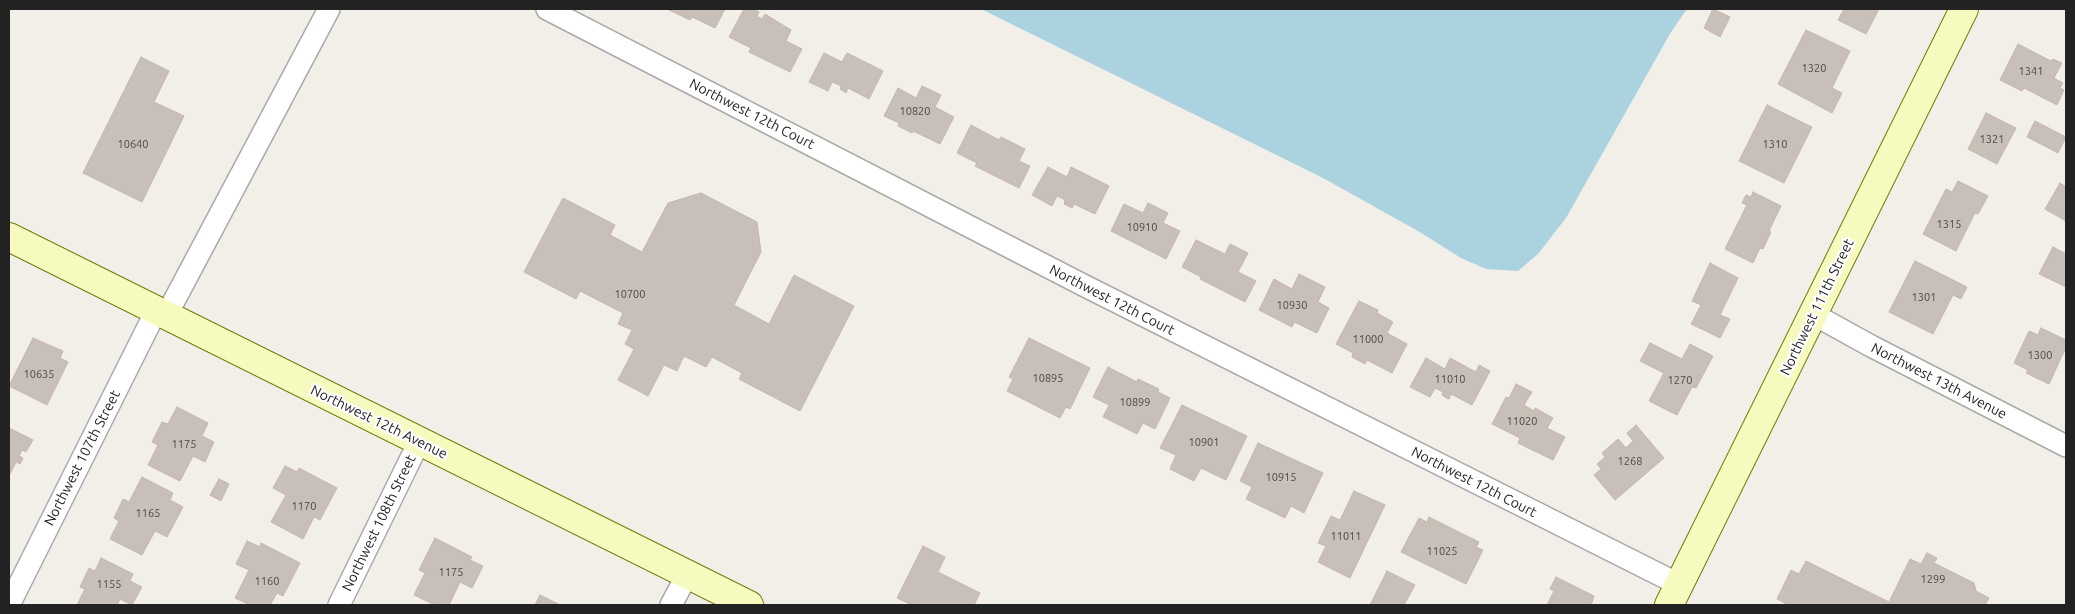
<!DOCTYPE html>
<style>
body{margin:0}
#map{position:relative;width:2075px;height:614px;overflow:hidden;background:#f2efe9;font-family:Ubuntu,sans-serif}
canvas{display:block}
.frame{position:absolute;inset:0;border:10px solid #222;pointer-events:none}
</style>
<div id="map">
<canvas width="2075" height="614"></canvas>
<div class="frame"></div>
</div>
<script>
const ctx = document.querySelector('canvas').getContext('2d');
ctx.lineJoin = 'round';
function fillPath(path, color) { ctx.fillStyle = color; ctx.fill(path, 'evenodd'); }
const poly = rows => new Path2D(rows.map(r => 'M' + r).join(''));
function trace(path, color, width, dash) { ctx.strokeStyle = color; ctx.lineWidth = width; ctx.lineCap = dash ? 'butt' : 'round'; ctx.setLineDash(dash || []); ctx.stroke(path); }
function drawText(font, color, halo, rows, align = 'center') {
  ctx.font = font + ' Ubuntu,sans-serif'; ctx.lineWidth = 4.5; ctx.setLineDash([]); ctx.textBaseline = 'middle'; ctx.strokeStyle = halo; ctx.fillStyle = color; for (const [text, x, y, turn = 0] of rows) {
    ctx.save(); ctx.translate(x, y); ctx.rotate((+turn || 0) * Math.PI / 180); ctx.textAlign = isNaN(turn) ? turn : align; if (halo) ctx.strokeText(text, 0, 0); ctx.fillText(text, 0, 0); ctx.restore();
  }
}
fillPath(poly([
 [981,9,1687,9,1671,32,1566,218,1538,254,1518,271,1486,269,1461,258,1418,231,1323,178]
]), '#aad3df');
const building = poly([
 [667,9,725,9,715,28,692,17,690,20,667,9],
 [744,9,753,9,759,12,757,16,762,19,765,14,791,30,786,41,802,49,790,72,749,52,751,48,729,37,744,9],
 [1713,9,1730,17,1720,37,1704,28,1713,9],
 [1844,9,1879,9,1866,34,1838,20,1844,9],
 [1806,30,1850,51,1832,88,1842,93,1832,113,1778,84,1806,30],
 [2018,44,2051,61,2053,59,2062,63,2054,78,2063,83,2060,88,2064,90,2057,105,2024,88,2022,91,2000,80,2018,44],
 [824,53,842,62,847,53,883,71,869,99,848,88,846,93,840,89,841,86,832,82,828,91,809,82,824,53],
 [141,57,169,71,154,102,184,116,142,202,83,173,141,57],
 [922,86,941,95,935,107,954,117,940,144,913,131,912,133,898,126,899,123,884,116,898,88,916,98,922,86],
 [1767,105,1812,127,1784,183,1739,161,1767,105],
 [1986,113,2016,128,1997,164,1968,149,1986,113],
 [2035,121,2066,137,2058,153,2027,137,2035,121],
 [971,125,999,140,1001,137,1025,149,1019,161,1030,166,1019,188,975,166,977,163,957,153,971,125],
 [1048,167,1067,177,1071,167,1109,186,1095,214,1074,204,1072,208,1064,204,1065,200,1057,196,1052,206,1032,195,1048,167],
 [1958,181,1988,196,1978,214,1975,213,1956,251,1923,234,1946,189,1952,192,1958,181],
 [2060,183,2066,187,2066,221,2045,209,2060,183],
 [1753,192,1781,206,1769,231,1771,232,1763,249,1760,248,1753,263,1725,249,1747,205,1742,203,1746,195,1751,197,1753,192],
 [701,193,757,222,761,252,734,305,769,324,794,275,854,306,800,411,739,379,742,373,712,357,706,367,684,356,677,371,664,365,648,396,618,380,634,349,625,344,632,330,618,324,623,313,580,291,576,299,524,272,563,198,615,225,610,235,642,252,668,203,701,193],
 [1148,203,1168,213,1163,223,1180,231,1166,259,1111,231,1124,204,1143,213,1148,203],
 [1196,240,1225,254,1230,244,1248,253,1238,272,1256,281,1245,302,1200,279,1201,277,1182,267,1196,240],
 [2053,247,2066,254,2066,287,2039,274,2053,247],
 [1915,261,1967,287,1961,299,1953,295,1933,334,1889,312,1915,261],
 [1710,263,1738,278,1720,315,1730,319,1720,338,1691,324,1701,305,1692,301,1710,263],
 [1299,274,1325,287,1318,302,1329,308,1317,333,1294,322,1292,327,1259,310,1274,279,1292,289,1299,274],
 [1359,301,1378,310,1377,313,1393,322,1387,333,1407,344,1392,373,1367,360,1365,364,1352,357,1353,353,1336,344,1359,301],
 [2041,328,2066,340,2066,347,2049,384,2026,373,2028,370,2014,363,2029,331,2038,335,2041,328],
 [33,338,63,351,60,358,68,362,47,405,9,386,33,338],
 [1029,338,1090,368,1070,409,1066,407,1060,418,1007,391,1013,379,1009,377,1029,338],
 [1650,343,1682,359,1690,344,1713,356,1696,388,1692,387,1677,415,1649,401,1664,373,1640,361,1650,343],
 [1426,358,1445,369,1450,358,1476,372,1479,365,1490,371,1472,405,1451,394,1449,399,1445,397,1442,395,1443,392,1435,388,1430,397,1410,387,1426,358],
 [1108,367,1137,382,1138,379,1159,389,1158,392,1170,398,1155,429,1143,423,1137,434,1103,417,1109,405,1093,397,1108,367],
 [1516,384,1532,392,1524,405,1534,411,1535,408,1553,418,1547,428,1565,437,1553,460,1518,443,1520,438,1492,424,1506,397,1509,398,1516,384],
 [1182,405,1247,436,1226,480,1201,468,1194,481,1170,469,1176,455,1160,448,1182,405],
 [177,407,208,423,202,436,214,442,205,462,193,456,180,481,148,465,158,445,152,442,162,422,168,424,177,407],
 [1636,425,1664,458,1615,500,1594,475,1601,469,1597,464,1605,457,1602,453,1618,439,1626,448,1633,441,1627,433,1636,425],
 [9,428,33,440,26,452,22,450,19,456,23,458,20,464,16,462,9,476,9,428],
 [1258,443,1323,473,1304,513,1291,506,1285,518,1246,499,1252,487,1240,481,1258,443],
 [285,466,297,472,299,468,337,488,320,520,314,517,303,539,271,522,286,495,273,488,285,466],
 [142,477,173,493,170,500,183,507,167,537,155,531,142,555,110,539,119,521,114,518,123,499,129,502,142,477],
 [219,479,229,484,221,501,210,495,219,479],
 [1354,491,1385,505,1350,578,1318,562,1326,546,1318,543,1331,516,1340,520,1354,491],
 [1429,517,1479,542,1476,547,1483,550,1466,584,1401,552,1419,518,1427,522,1429,517],
 [435,538,472,557,470,560,483,566,472,588,460,582,449,605,435,605,414,595,425,573,419,570,435,538],
 [247,541,260,547,261,543,300,563,283,596,277,593,270,605,250,605,235,598,249,570,236,564,247,541],
 [923,546,945,557,938,572,980,593,974,605,912,605,897,598,923,546],
 [1927,553,1937,558,1934,563,1974,583,1976,591,1989,598,1985,605,1784,605,1785,603,1777,599,1791,570,1799,574,1806,561,1889,602,1910,559,1921,564,1927,553],
 [101,558,133,574,130,581,142,587,132,605,120,599,117,605,77,605,85,589,80,587,89,568,95,571,101,558],
 [1387,571,1415,585,1404,605,1370,605,1387,571],
 [1556,577,1594,596,1591,605,1547,605,1554,591,1550,589,1556,577],
 [540,595,560,605,535,605,540,595]
]);
fillPath(building, '#c7bfb8');
trace(building, '#c4b6ab', 1);
const street = poly([
 [547,9,1087,287,1680,585],
 [1813,314,1871,346,2066,446],
 [166,316,329,9],
 [9,605,156,311],
 [339,605,419,442],
 [671,605,687,575]
]);
const secondary = poly([
 [9,237,749,605],
 [1669,605,1964,9]
]);
trace(street, '#a9a9a9', 24);
trace(secondary, '#707d05', 30);
trace(street, '#fff', 21);
trace(secondary, '#f7fabf', 28);
drawText('11px', '#4b4948', null, [
 ["1320",1814,68],
 ["1341",2031,71],
 ["10820",915,111],
 ["1321",1992,139],
 ["10640",133,144],
 ["1310",1775,144],
 ["1315",1949,224],
 ["10910",1142,227],
 ["10700",630,294],
 ["1301",1924,297],
 ["10930",1292,305],
 ["11000",1368,339],
 ["1300",2040,355],
 ["10635",39,374],
 ["10895",1048,378],
 ["11010",1450,379],
 ["1270",1680,380],
 ["10899",1135,402],
 ["11020",1522,421],
 ["10901",1204,442],
 ["1175",184,444],
 ["1268",1630,461],
 ["10915",1281,477],
 ["1170",304,506],
 ["1165",148,513],
 ["11011",1346,536],
 ["11025",1442,551],
 ["1175",451,572],
 ["1299",1933,579],
 ["1160",267,581],
 ["1155",109,584]
]);
drawText('14px', '#222', '#fff', [
 ["Northwest 12th Court",752,114,27],
 ["Northwest 12th Court",1112,300,27],
 ["Northwest 111th Street",1817,307,-64],
 ["Northwest 13th Avenue",1939,381,27],
 ["Northwest 12th Avenue",379,422,26],
 ["Northwest 107th Street",82,458,-63],
 ["Northwest 12th Court",1474,482,27],
 ["Northwest 108th Street",379,523,-64]
]);
</script>
